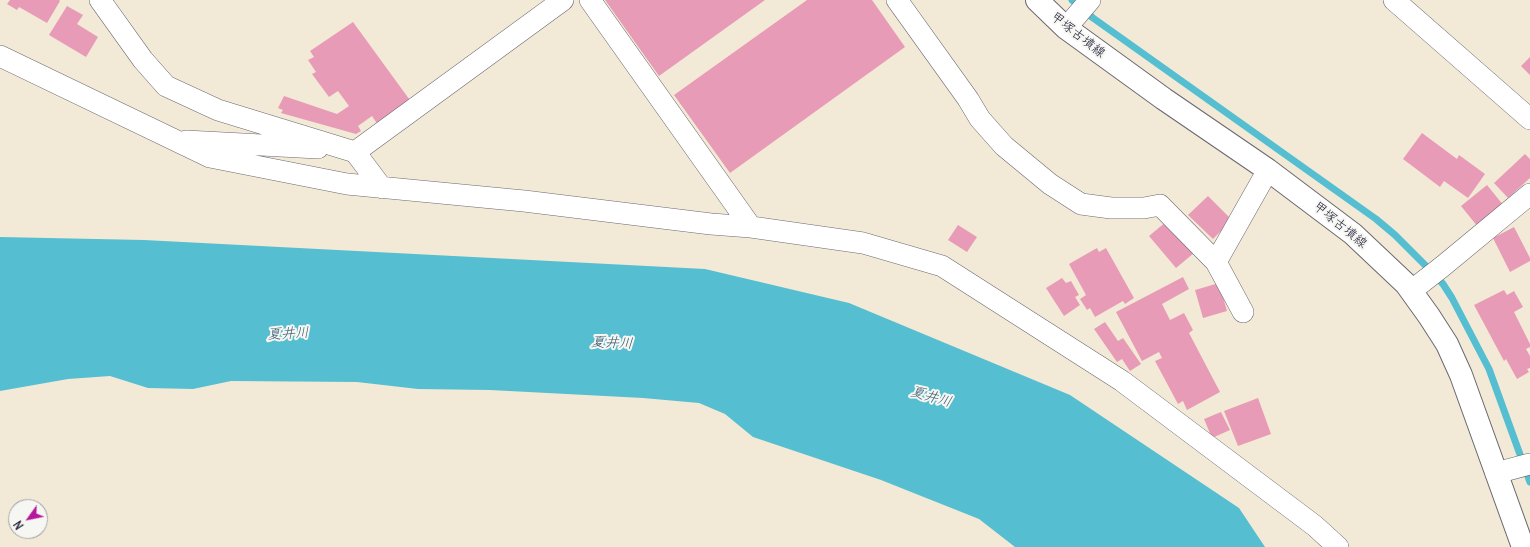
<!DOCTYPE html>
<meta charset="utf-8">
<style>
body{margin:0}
#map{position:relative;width:1530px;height:547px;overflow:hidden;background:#f2ead6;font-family:Delius,sans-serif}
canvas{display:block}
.north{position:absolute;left:8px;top:499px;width:40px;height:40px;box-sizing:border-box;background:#f6f6f2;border:1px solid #a1a1a9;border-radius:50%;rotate:237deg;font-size:11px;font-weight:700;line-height:16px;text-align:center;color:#22223b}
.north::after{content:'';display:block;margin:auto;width:14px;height:18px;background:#b5179e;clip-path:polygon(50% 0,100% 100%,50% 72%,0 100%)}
</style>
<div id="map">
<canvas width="1530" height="547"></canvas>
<div class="north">N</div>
</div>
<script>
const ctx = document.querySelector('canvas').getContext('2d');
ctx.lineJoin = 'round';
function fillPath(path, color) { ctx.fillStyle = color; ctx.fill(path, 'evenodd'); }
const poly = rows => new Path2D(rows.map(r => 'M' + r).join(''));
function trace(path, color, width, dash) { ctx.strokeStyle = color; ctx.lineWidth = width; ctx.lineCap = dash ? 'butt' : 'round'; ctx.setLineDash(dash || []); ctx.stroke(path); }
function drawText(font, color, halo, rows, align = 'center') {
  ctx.font = font + ' Delius,"Klee One",sans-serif'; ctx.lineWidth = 4; ctx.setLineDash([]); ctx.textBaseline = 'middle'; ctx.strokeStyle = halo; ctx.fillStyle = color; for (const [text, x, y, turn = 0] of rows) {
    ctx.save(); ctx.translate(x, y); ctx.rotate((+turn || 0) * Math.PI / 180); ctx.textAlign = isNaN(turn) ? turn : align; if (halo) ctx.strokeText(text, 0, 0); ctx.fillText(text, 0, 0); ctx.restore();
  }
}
fillPath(poly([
 [0,237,144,240,705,269,849,303,1070,395,1239,508,1265,547,1015,547,979,519,881,480,753,437,725,414,699,403,643,398,490,390,418,389,357,382,231,381,193,389,148,388,110,376,68,379,0,391]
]), '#55bed1');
trace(poly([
 [1072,0,1093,18,1376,219,1395,235,1428,268,1443,284,1452,298,1489,369,1530,482]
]), '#55bed1', 7);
fillPath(poly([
 [10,0,59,0,60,1,47,23,19,7,17,10,7,4],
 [605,0,765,0,659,76],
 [807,0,872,0,905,47,730,173,674,95],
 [67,6,83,15,77,24,98,37,86,57,49,35],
 [353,22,412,103,378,125,372,116,358,126,361,131,356,134,281,113,283,110,278,108,284,96,337,114,349,106,338,91,329,97,312,74,316,72,308,60,314,57,310,51],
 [1530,57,1530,75,1521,66],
 [1422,133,1457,159,1459,155,1485,174,1468,198,1444,181,1440,187,1403,159],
 [1525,154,1530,159,1530,178,1508,198,1494,183],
 [1487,185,1504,206,1478,227,1461,206],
 [1208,196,1232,220,1213,239,1188,215],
 [1167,221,1194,253,1176,268,1149,236],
 [958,225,977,237,967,252,948,240],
 [1514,227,1530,258,1530,261,1510,272,1493,238],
 [1097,248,1099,252,1106,248,1134,298,1125,304,1123,301,1095,317,1090,308,1087,310,1080,299,1086,295,1069,264],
 [1183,277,1189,289,1162,304,1170,320,1184,313,1193,330,1189,333,1220,392,1187,410,1183,401,1178,404,1155,361,1162,358,1159,352,1142,361,1116,312],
 [1062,278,1066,283,1071,281,1079,295,1075,297,1080,305,1064,316,1046,288],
 [1219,283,1227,311,1203,318,1195,290],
 [1504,290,1507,295,1514,291,1523,307,1514,312,1530,344,1530,347,1526,349,1530,356,1530,368,1527,369,1529,372,1517,379,1506,359,1504,361,1474,305],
 [1105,322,1118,341,1123,338,1141,364,1130,371,1122,359,1117,362,1094,329],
 [1258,398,1271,434,1238,446,1224,411],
 [1221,412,1230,430,1212,438,1204,419]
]), '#e89bb7');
const minor = poly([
 [100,0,143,60,166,86,218,110,355,152,563,0],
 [590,0,751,227],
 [897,0,968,99,980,119,1004,146,1050,184,1081,204,1111,208,1144,208,1160,205,1216,262,1243,312],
 [1394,0,1530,119],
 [1066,28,1090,0],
 [0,56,210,157,347,184,524,201,711,224,751,227,863,243,942,266,1122,381,1315,526,1338,547],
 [186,141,318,148],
 [355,152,382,188],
 [1216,262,1268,170],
 [1411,291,1443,266,1530,194],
 [1496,473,1530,464]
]);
const secondary = poly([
 [1037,0,1066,28,1164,99,1268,170,1353,234,1406,284,1429,316,1447,344,1461,375,1523,547]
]);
trace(minor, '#6b6871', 22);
trace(secondary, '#6b6871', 24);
trace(minor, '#fff', 21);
trace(secondary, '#fff', 22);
drawText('13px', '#22223b', '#f6f6f2', [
 ["甲塚古墳線",1078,35,38],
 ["甲塚古墳線",1340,225,39]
]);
drawText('italic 14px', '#345970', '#f6f6f2', [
 ["夏井川",288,334,-3],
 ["夏井川",612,343,3],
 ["夏井川",931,397,16]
]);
</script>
